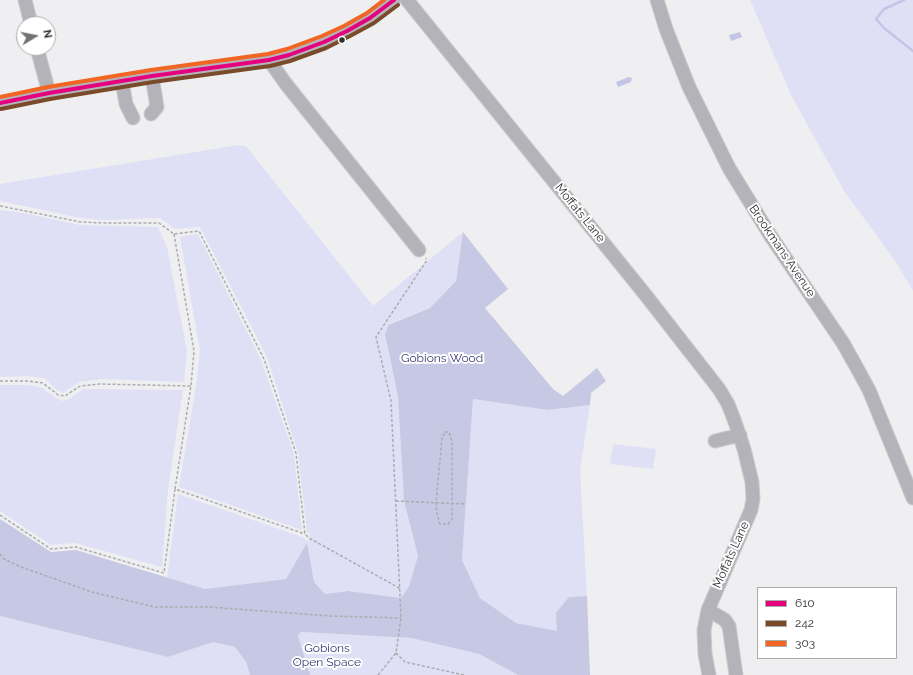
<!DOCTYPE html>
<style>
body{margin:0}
#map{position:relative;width:913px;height:675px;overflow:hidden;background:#efeff1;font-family:Raleway,sans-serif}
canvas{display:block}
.legend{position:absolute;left:757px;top:587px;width:140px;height:72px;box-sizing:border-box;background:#fff;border:1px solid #acacad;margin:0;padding:5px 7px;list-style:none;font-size:12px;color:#2f2f31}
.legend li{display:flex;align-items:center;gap:8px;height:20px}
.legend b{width:20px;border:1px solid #acacad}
.north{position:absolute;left:16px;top:16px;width:40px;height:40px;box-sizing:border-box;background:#fff;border:1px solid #acacad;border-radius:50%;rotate:80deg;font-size:11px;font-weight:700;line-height:16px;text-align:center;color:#2f2f31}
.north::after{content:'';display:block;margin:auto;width:14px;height:18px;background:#727274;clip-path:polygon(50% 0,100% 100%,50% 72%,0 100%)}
</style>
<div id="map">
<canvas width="913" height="675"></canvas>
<ul class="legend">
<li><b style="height:5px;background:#e5007d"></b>610</li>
<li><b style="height:5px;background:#7a4b2a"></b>242</li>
<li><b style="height:5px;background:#f26522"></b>303</li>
</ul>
<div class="north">N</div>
</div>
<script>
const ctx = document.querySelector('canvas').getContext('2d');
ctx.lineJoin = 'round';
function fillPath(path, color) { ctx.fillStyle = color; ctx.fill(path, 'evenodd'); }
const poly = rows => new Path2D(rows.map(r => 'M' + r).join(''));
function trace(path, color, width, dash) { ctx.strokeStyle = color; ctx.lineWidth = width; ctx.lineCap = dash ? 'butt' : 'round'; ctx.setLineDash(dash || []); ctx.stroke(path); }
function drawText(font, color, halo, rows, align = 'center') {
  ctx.font = font + ' Raleway,sans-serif'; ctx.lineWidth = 4; ctx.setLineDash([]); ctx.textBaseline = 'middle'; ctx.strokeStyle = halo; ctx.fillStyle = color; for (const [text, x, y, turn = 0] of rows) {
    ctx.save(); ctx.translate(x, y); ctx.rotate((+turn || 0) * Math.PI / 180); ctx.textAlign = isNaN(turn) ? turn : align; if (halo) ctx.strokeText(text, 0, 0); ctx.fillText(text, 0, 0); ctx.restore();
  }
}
fillPath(poly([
 [750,0,913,0,913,291,896,262,844,191,792,97],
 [238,145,246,146,373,306,463,232,456,281,430,308,388,324,385,334,398,397,404,501,418,556,409,586,401,598,348,591,325,594,314,582,307,544,286,579,205,589,167,578,178,494,305,538,307,542,309,538,310,533,307,532,298,453,267,357,200,227,175,229,160,218,105,220,81,218,0,201,0,184],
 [0,210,24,213,80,225,158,227,167,247,187,351,184,382,100,379,79,382,63,393,57,390,44,378,27,376,0,377],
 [198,234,261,360,294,454,302,530,179,487,196,386,200,351,180,237],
 [0,385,28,385,42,388,56,398,63,401,71,398,83,389,183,390,168,490,162,567,75,543,51,545,0,511],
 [473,399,548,410,590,405,580,470,587,596,569,597,557,632,516,623,480,598,462,560],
 [613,444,656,449,653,469,610,464],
 [0,616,168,657,213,642,235,647,246,662,250,675,0,675],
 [301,632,410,638,479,654,518,675,310,675,298,636]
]), '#dfe0f5');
fillPath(poly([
 [463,232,508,289,485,308,553,389,563,396,597,368,606,381,591,393,590,405,548,410,473,399,462,560,480,598,516,623,557,631,556,613,569,597,587,596,590,675,518,675,479,654,411,638,301,632,298,636,310,675,250,675,246,662,235,647,213,642,168,657,0,616,0,519,51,552,76,550,205,589,286,579,307,543,314,582,325,594,348,591,401,598,409,586,418,556,404,501,398,397,385,334,388,325,430,308,456,281]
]), '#c7c8e3');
fillPath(poly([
 [740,32,742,37,731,41,729,35],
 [629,77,632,78,631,82,618,87,616,82]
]), '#c4c5e6');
trace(poly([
 [904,0,884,9,876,19,884,28,913,51]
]), '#c4c5e6', 2.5);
const minor = poly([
 [25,0,31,24],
 [407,0,644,293,719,389,728,404,735,422,744,449,752,482,753,499,751,510,708,610,704,630,705,654,709,675],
 [657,0,666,29,689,87,729,168,770,235,843,343,857,368,869,390,913,498],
 [37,48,49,93],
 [269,60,286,84,419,250],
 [122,81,126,104,133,118],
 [0,103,49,93,152,76,269,60,289,55,324,42,347,31,370,18,394,0],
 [151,114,157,107,152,76],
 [715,441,740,435],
 [708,610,725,620,729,626,736,675]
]);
trace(minor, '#ccccce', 15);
trace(poly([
 [0,206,81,222,105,223,159,223,174,234,199,231,264,359,296,453,305,534,309,538,401,589],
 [174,234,194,351,191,386,175,489],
 [0,381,28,381,43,383,58,395,65,396,80,386,99,384,191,386],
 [445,432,449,432,452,442,452,519,448,524,440,524,437,514,436,503,442,438,445,432],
 [396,501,466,504],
 [0,515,51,549,76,547,164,573,175,489,305,534],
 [0,554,4,559,21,567,92,592,155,607,209,607,330,616,401,618],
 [396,653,405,662,464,675],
 [378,675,396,653,401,618,391,401,376,337,427,260,426,258]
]), '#ababb0', 1.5, [3, 2]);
trace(minor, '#b3b3b9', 13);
trace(poly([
 [0,103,49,93,152,76,269,60,289,55,324,42,347,31,370,18,394,0]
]), '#e5007d', 4);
trace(poly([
 [1,109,50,99,153,82,270,66,290,61,326,48,350,36,374,23,398,5]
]), '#7a4b2a', 4);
trace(poly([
 [0,97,48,87,151,70,268,54,287,49,322,36,344,26,367,13,384,0]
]), '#f26522', 4);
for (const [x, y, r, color] of [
 [342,40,3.5,"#2f2f31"]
]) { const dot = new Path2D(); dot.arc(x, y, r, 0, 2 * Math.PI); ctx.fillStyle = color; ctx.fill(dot); trace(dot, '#fff', 1.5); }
drawText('12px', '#2f2f31', '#fff', [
 ["Moffats Lane",580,213,51],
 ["Brookmans Avenue",782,251,56],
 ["Moffats Lane",731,555,-66]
]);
drawText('12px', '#3c3974', '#fff', [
 ["Gobions Wood",442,358],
 ["Gobions",327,648],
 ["Open Space",327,662]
]);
</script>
